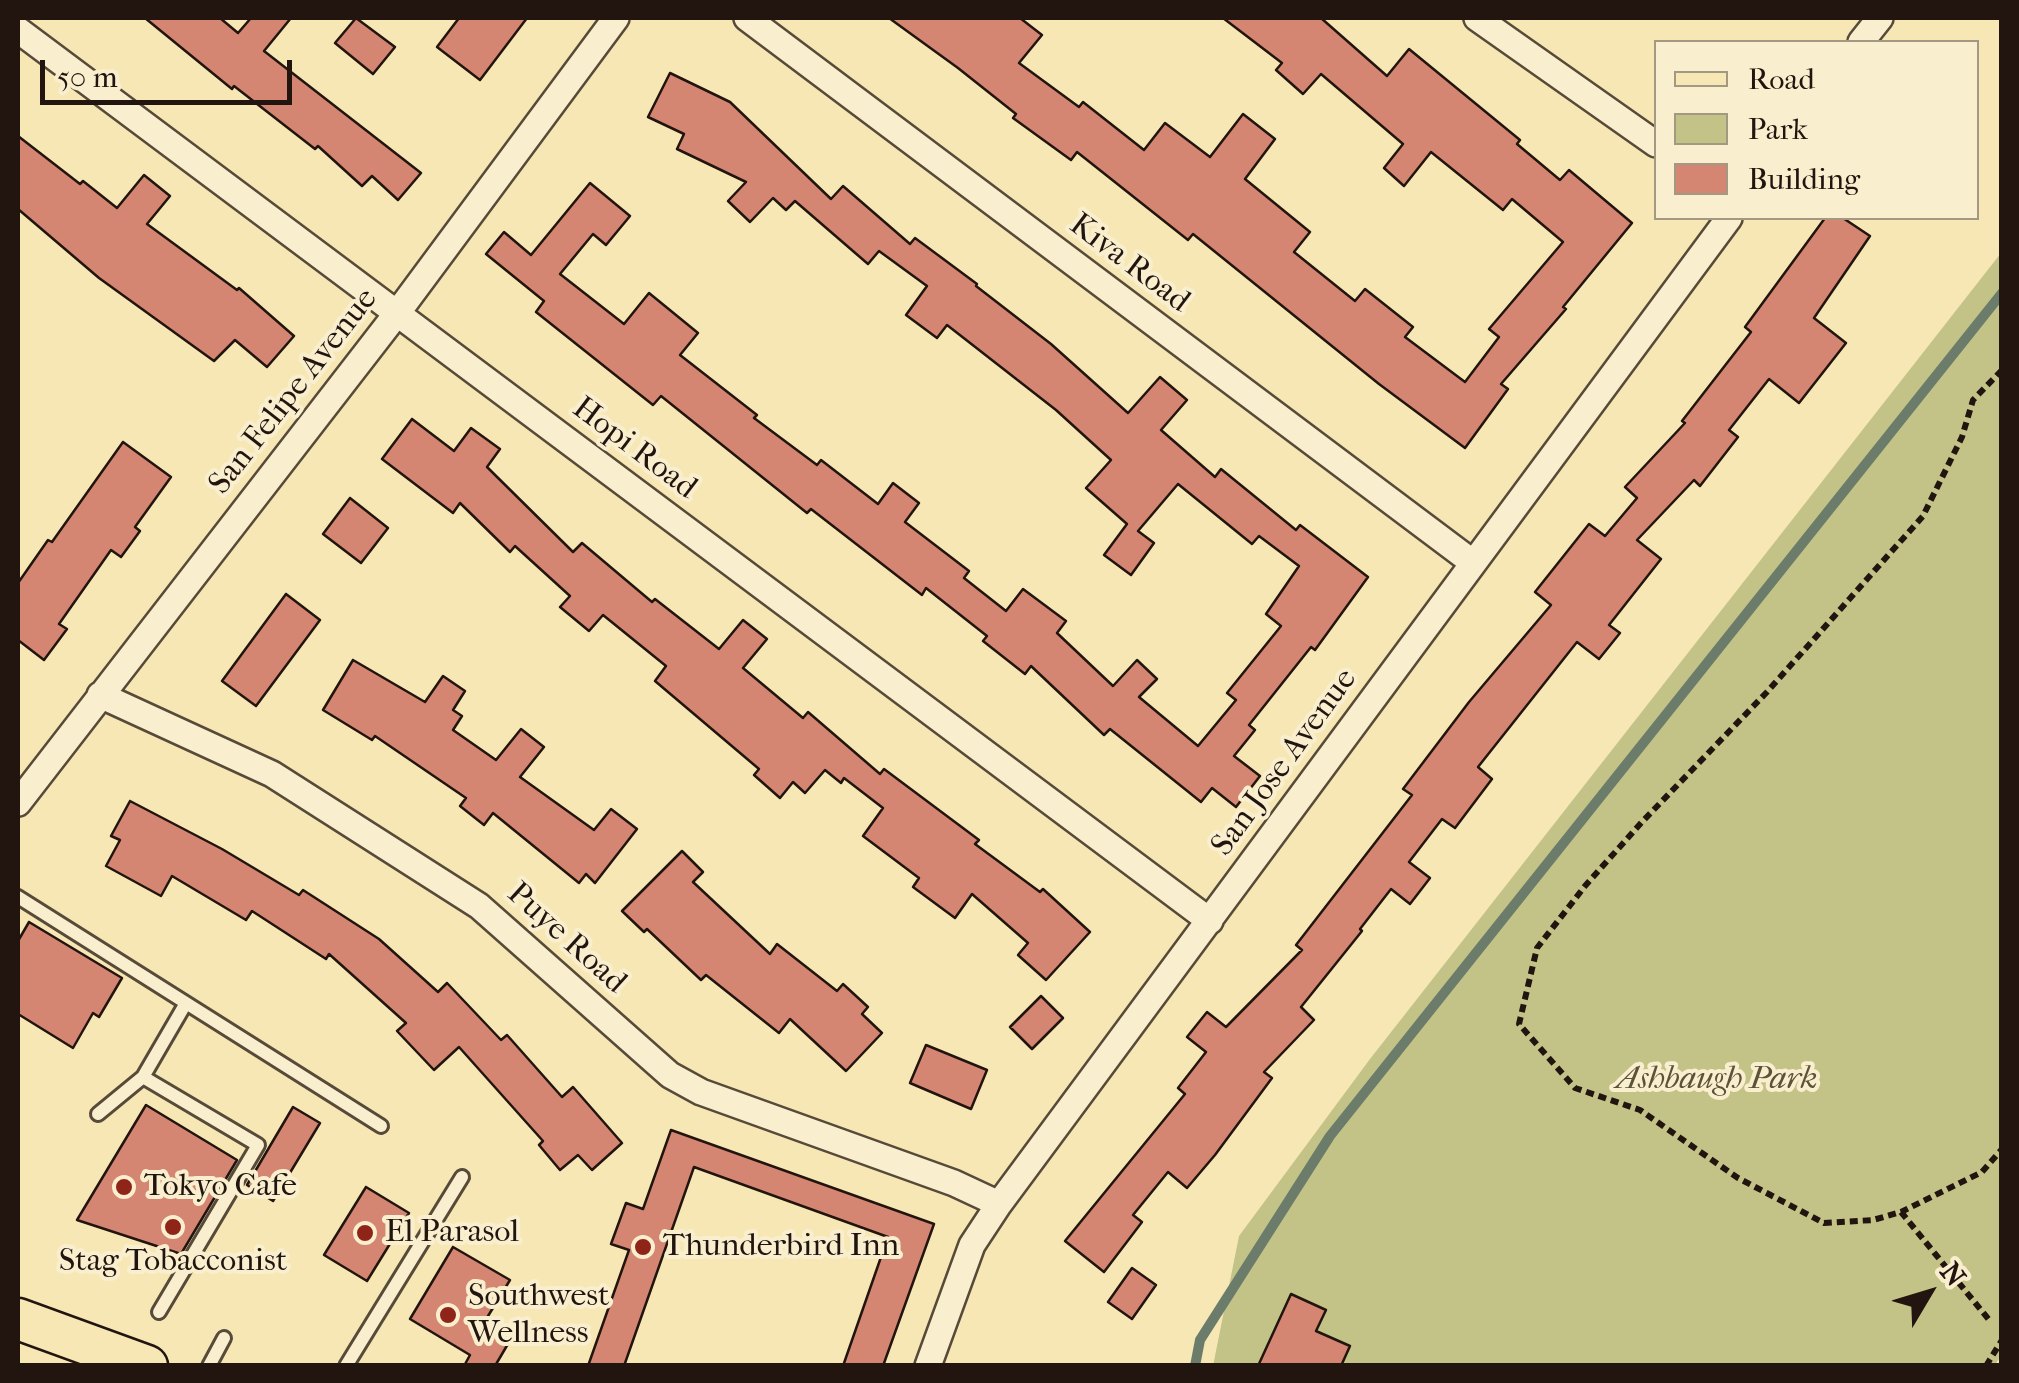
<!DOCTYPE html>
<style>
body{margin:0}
#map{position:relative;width:2019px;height:1383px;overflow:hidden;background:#f6e7b4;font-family:"IM FELL French Canon",serif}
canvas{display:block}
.frame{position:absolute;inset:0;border:20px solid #22150f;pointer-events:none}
.legend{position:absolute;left:1654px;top:40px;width:325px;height:180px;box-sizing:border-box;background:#f9efce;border:2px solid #a39882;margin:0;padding:12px 18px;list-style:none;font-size:30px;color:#22150f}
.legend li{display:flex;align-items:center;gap:20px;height:50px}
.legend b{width:50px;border:2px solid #a39882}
.north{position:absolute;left:1879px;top:1243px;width:100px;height:100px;-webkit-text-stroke:8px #f9efce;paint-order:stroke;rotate:52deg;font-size:28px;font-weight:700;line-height:40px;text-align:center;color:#22150f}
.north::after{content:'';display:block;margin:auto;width:35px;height:45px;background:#22150f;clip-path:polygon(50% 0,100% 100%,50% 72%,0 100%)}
.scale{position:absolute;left:40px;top:60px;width:252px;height:45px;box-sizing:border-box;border:5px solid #22150f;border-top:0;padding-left:12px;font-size:30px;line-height:35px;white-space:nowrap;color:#22150f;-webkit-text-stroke:8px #f9efce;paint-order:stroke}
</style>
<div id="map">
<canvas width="2019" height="1383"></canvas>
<div class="frame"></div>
<ul class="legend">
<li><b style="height:12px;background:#f6e7b4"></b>Road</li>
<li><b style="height:28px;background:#c3c388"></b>Park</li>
<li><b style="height:28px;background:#d48672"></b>Building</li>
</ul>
<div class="north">N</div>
<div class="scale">50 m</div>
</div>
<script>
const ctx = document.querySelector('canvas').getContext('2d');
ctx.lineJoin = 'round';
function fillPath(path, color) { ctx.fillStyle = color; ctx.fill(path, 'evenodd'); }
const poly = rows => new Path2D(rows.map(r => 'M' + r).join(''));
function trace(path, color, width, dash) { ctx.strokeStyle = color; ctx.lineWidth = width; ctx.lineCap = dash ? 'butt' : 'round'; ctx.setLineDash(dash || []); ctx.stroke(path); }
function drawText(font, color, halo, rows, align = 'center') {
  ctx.font = font + ' "IM FELL French Canon",serif'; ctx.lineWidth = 8; ctx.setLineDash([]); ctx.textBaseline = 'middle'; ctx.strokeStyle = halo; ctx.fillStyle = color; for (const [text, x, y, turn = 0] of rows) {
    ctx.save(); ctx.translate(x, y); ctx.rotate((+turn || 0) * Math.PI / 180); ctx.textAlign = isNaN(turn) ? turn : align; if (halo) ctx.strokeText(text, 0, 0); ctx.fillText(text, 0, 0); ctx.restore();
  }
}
fillPath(poly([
 [2001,253,2002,1354,1995,1365,1213,1366,1239,1236,1370,1059]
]), '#c3c388');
trace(poly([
 [1195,1366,1200,1340,1330,1136,2002,293]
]), '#6c7c6a', 10);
const building = poly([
 [145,18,220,18,238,33,251,18,291,18,264,51,421,173,398,200,372,176,362,186,318,146,315,149,234,86,232,89,145,18],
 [356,18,395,47,373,74,335,43,356,18],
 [459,18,527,18,480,80,437,47,459,18],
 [889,18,1020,18,1042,35,1019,63,1079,107,1083,102,1144,150,1165,123,1210,157,1243,114,1275,139,1245,179,1310,232,1294,252,1355,301,1365,289,1413,327,1405,337,1465,382,1499,337,1489,329,1563,242,1512,199,1503,210,1431,152,1404,186,1384,168,1403,144,1321,74,1303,94,1276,70,1282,63,1223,18,1321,18,1387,76,1409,49,1520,140,1517,144,1560,180,1569,170,1632,223,1563,307,1566,309,1501,384,1508,389,1465,448,1379,384,1193,234,1188,240,1077,152,1071,160,1013,118,1016,114,958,68,889,18],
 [670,73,730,102,831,199,843,186,910,244,915,238,977,284,976,286,1051,344,1128,413,1160,377,1187,400,1161,430,1215,477,1221,469,1296,530,1300,525,1368,577,1315,650,1311,647,1249,725,1255,730,1234,756,1260,776,1236,807,1212,788,1201,802,1110,729,1104,735,1031,666,1025,674,983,641,987,636,926,588,922,595,811,509,807,513,661,396,653,405,536,312,544,301,486,254,504,232,531,255,590,183,630,216,606,245,593,234,560,274,624,324,649,293,698,333,680,355,757,415,754,418,817,465,821,460,878,504,893,483,919,503,905,522,969,571,964,578,1006,611,1023,589,1066,621,1057,633,1113,686,1137,660,1157,679,1139,697,1198,746,1236,700,1227,693,1281,626,1266,614,1299,566,1259,536,1252,544,1178,484,1138,531,1154,543,1131,575,1104,555,1127,524,1086,488,1111,460,1056,410,947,325,937,338,906,315,927,286,879,251,868,264,795,201,786,210,773,198,750,222,728,201,746,182,677,149,684,134,648,117,670,73],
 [18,136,80,184,83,181,117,208,144,175,170,196,147,224,237,290,239,288,294,336,267,367,235,340,214,361,99,278,18,209,18,136],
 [1825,218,1843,218,1870,236,1814,318,1846,343,1799,403,1769,379,1729,430,1738,437,1700,486,1694,480,1637,540,1661,559,1609,625,1620,633,1599,659,1577,642,1478,767,1492,779,1455,828,1442,819,1409,862,1430,878,1410,904,1391,889,1360,929,1362,931,1301,1007,1314,1020,1264,1072,1272,1078,1215,1155,1187,1188,1168,1172,1133,1215,1142,1222,1104,1272,1065,1241,1185,1094,1178,1088,1206,1052,1187,1037,1207,1012,1226,1027,1302,950,1296,945,1412,795,1403,789,1469,702,1551,605,1535,592,1589,524,1605,536,1637,498,1625,487,1685,423,1682,421,1751,332,1745,327,1825,218],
 [412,419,454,451,471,428,500,449,487,467,573,552,582,543,652,602,655,599,719,649,743,620,767,639,743,668,803,718,808,712,880,774,884,769,979,840,975,844,1040,892,1043,889,1090,932,1046,980,1018,955,1028,943,972,894,955,918,913,887,919,878,863,836,883,808,844,778,841,783,825,770,805,793,793,782,780,798,754,775,759,769,655,681,666,666,603,615,589,631,560,607,570,596,515,546,510,552,460,503,453,513,382,459,412,419],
 [123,442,171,477,135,527,140,531,121,557,111,550,59,624,67,629,44,660,18,640,18,583,48,540,52,542,123,442],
 [350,498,388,528,361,563,323,534,350,498],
 [286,594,320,620,256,706,222,681,286,594],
 [353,660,425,702,443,676,465,691,453,710,462,716,453,730,496,760,521,729,544,747,520,777,594,830,611,809,637,829,595,883,586,874,579,883,493,813,484,825,460,806,466,798,375,736,372,740,323,710,353,660],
 [130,801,222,849,299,895,303,890,379,939,438,992,447,983,501,1040,507,1035,562,1097,573,1087,622,1143,592,1170,578,1155,560,1170,539,1145,543,1141,459,1047,434,1070,397,1031,406,1023,329,954,326,959,252,911,246,920,172,876,161,896,106,866,120,840,111,836,130,801],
 [682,851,703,872,693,882,770,954,777,944,837,991,843,984,868,1007,862,1014,882,1033,846,1071,790,1019,779,1033,706,975,701,980,647,929,644,932,622,911,682,851],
 [29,922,122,978,99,1017,93,1013,73,1048,18,1014,18,941,29,922],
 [1041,996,1063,1018,1032,1049,1010,1027,1041,996],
 [926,1045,987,1070,971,1109,910,1083,926,1045],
 [146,1105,237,1160,181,1254,77,1220,146,1105],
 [293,1107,320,1123,273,1201,247,1185,293,1107],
 [671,1130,934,1224,883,1366,843,1366,888,1237,694,1167,624,1366,588,1366,629,1250,611,1244,626,1203,643,1209,671,1130],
 [366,1187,409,1213,367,1281,324,1255,366,1187],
 [453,1247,510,1280,485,1321,512,1337,495,1366,464,1366,470,1355,410,1319,453,1247],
 [1132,1268,1156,1285,1132,1319,1108,1302,1132,1268],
 [1291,1294,1326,1310,1316,1331,1350,1346,1341,1366,1258,1366,1291,1294]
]);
fillPath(building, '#d48672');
trace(building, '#22150f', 2.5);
const lane = poly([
 [18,897,381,1126],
 [143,1077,186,1003],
 [98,1114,143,1077,258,1145,159,1312],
 [209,1366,224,1338],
 [346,1366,462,1177]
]);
const street = poly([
 [747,18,1472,562],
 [1477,18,1656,144],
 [18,30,1210,921],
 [1861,42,1880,18],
 [100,695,272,774,479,906,670,1075,701,1092,954,1183,999,1204],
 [18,803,398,312,616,18],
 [928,1366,972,1245,999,1204,1729,218]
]);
const primary = poly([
 [18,1319,147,1366]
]);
trace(lane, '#574a38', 18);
trace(street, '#574a38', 30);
trace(primary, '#22150f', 45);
trace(poly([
 [2002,370,1973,400,1962,437,1923,516,1767,692,1641,823,1585,886,1537,948,1519,1024,1575,1088,1640,1110,1738,1178,1824,1223,1873,1220,1901,1212,1982,1172,2002,1149],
 [1901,1212,1990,1321],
 [1986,1366,2002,1340]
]), '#22150f', 6, [8, 5]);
trace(lane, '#f9efce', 12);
trace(street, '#f9efce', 25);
trace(primary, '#f6e7b4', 40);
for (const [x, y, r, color] of [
 [124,1187,10,"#8f2418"],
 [173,1227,10,"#8f2418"],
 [365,1233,10,"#8f2418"],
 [643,1247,10,"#8f2418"],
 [448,1315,10,"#8f2418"]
]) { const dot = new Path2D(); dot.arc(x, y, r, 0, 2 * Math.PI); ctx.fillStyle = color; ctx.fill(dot); trace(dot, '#f9efce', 4); }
drawText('32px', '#22150f', '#f9efce', [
 ["Kiva Road",1129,264,37],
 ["San Felipe Avenue",294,392,-52],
 ["Hopi Road",634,449,37],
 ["San Jose Avenue",1285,763,-54],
 ["Puye Road",566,939,42]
]);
drawText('italic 32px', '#5a5239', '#f9efce', [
 ["Ashbaugh Park",1717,1080]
]);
drawText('32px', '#22150f', '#f9efce', [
 ["Tokyo Cafe",144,1187],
 ["El Parasol",385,1233],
 ["Thunderbird Inn",663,1247],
 ["Stag Tobacconist",173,1262,"center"],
 ["Southwest",468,1297],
 ["Wellness",468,1334]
], 'left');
</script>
